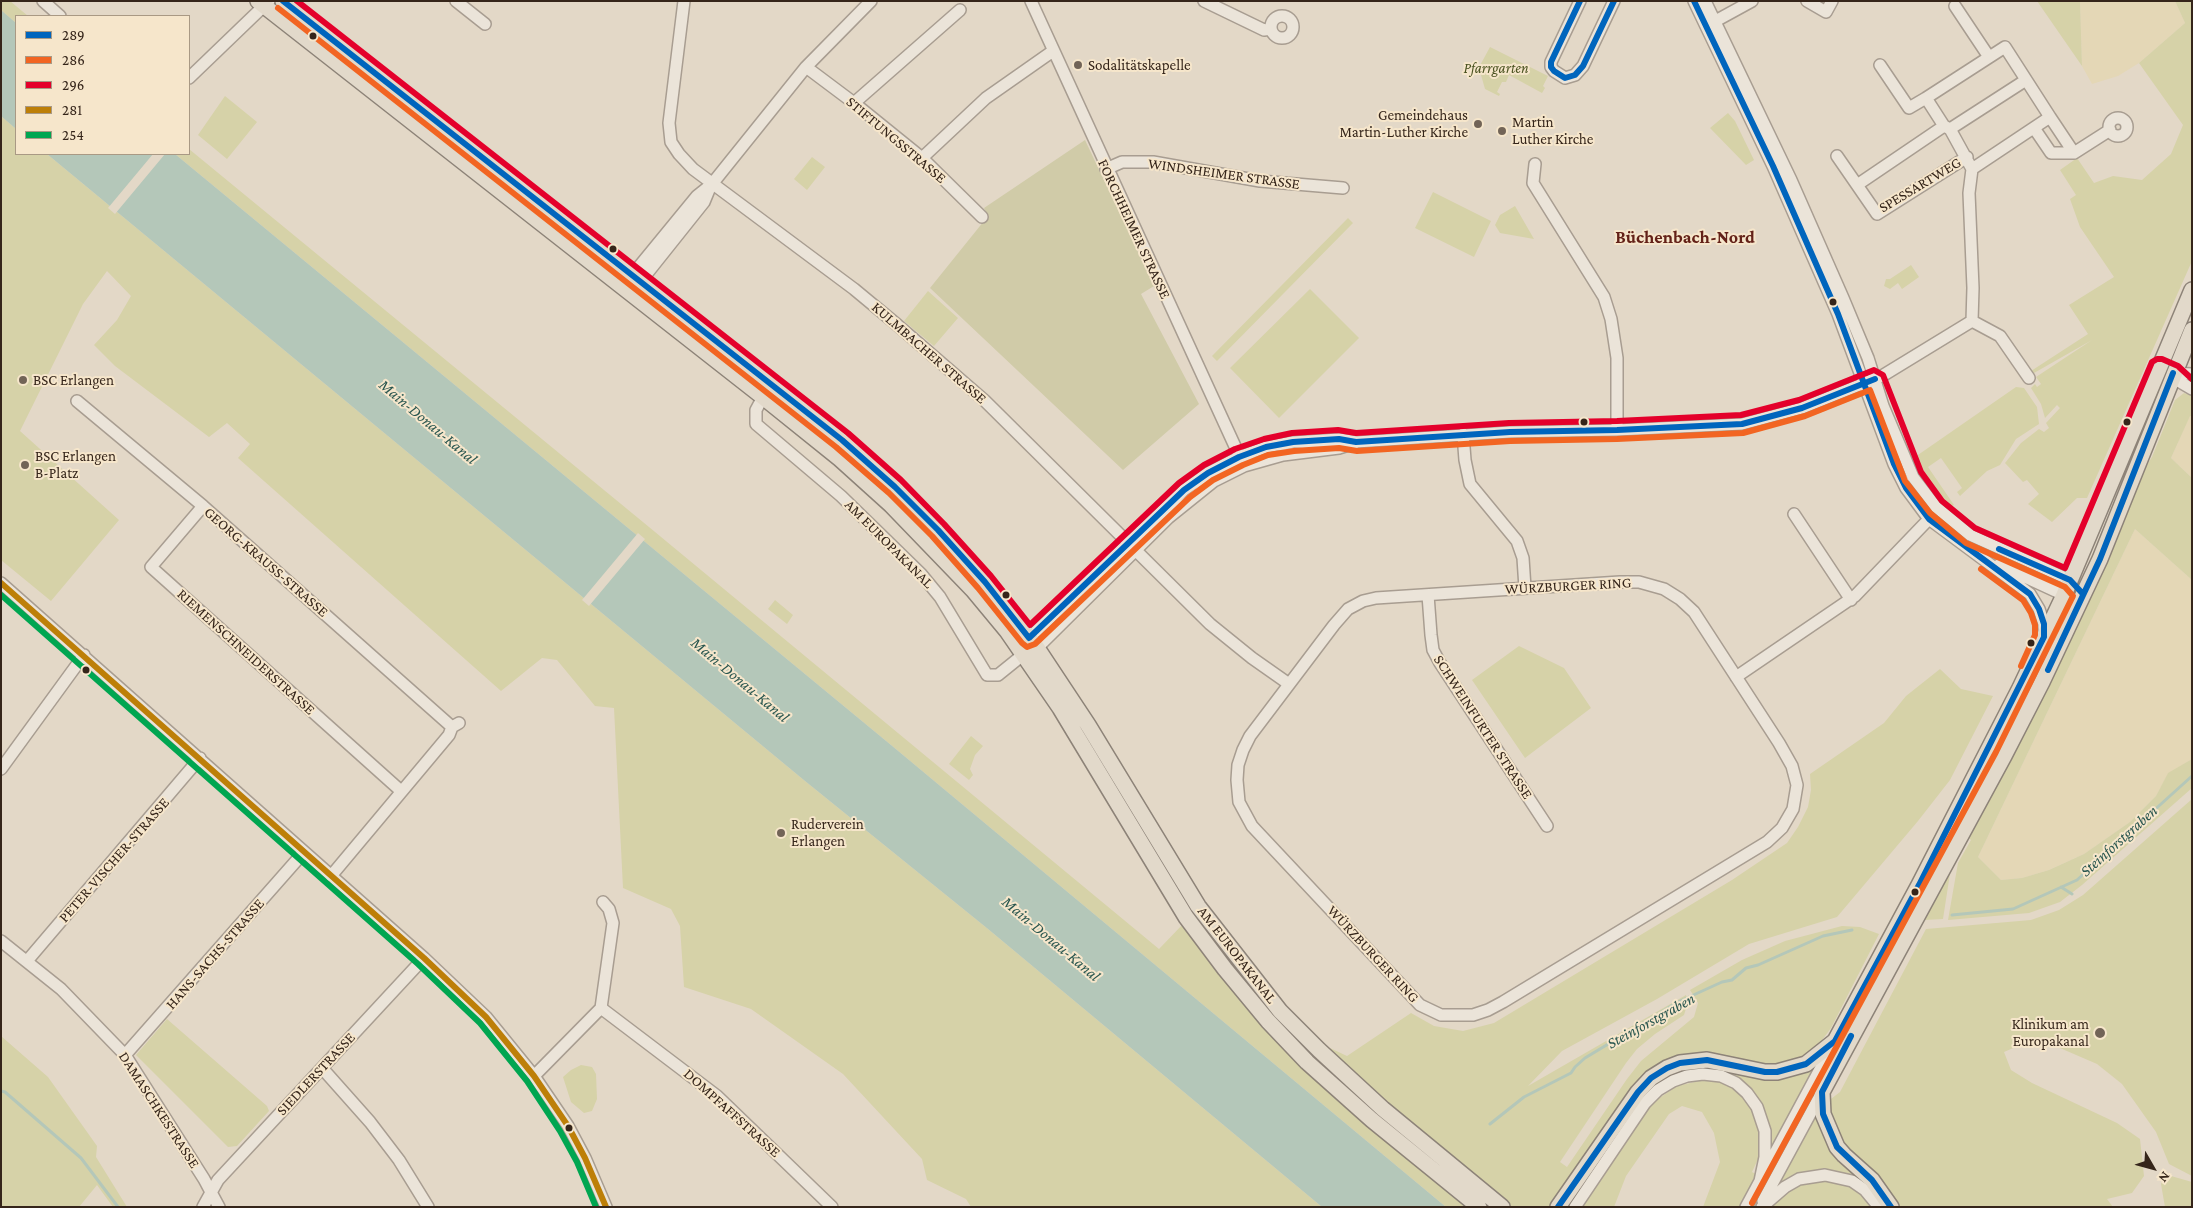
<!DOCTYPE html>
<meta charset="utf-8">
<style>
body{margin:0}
#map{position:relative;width:2193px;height:1208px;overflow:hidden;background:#e3d8c7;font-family:"Crimson Pro",serif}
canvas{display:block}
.frame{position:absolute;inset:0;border:2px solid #35251a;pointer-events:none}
.legend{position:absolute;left:15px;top:15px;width:175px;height:140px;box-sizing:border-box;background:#f6e6cb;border:1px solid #a99984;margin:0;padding:6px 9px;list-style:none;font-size:15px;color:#35251a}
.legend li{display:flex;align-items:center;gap:10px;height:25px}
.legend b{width:25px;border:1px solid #a99984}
.north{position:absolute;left:2128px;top:1143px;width:50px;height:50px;-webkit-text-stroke:4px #f6e6cb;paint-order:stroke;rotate:128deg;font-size:14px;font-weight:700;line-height:20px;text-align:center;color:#35251a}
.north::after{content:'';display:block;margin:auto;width:18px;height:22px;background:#35251a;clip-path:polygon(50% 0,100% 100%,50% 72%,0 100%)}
</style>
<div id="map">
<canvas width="2193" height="1208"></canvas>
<div class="frame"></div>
<ul class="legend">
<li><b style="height:6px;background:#0065bd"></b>289</li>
<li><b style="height:6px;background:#f26522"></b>286</li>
<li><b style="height:6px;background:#e4002b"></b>296</li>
<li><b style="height:6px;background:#bd7f08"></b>281</li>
<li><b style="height:6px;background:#00a651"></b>254</li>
</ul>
<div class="north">N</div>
</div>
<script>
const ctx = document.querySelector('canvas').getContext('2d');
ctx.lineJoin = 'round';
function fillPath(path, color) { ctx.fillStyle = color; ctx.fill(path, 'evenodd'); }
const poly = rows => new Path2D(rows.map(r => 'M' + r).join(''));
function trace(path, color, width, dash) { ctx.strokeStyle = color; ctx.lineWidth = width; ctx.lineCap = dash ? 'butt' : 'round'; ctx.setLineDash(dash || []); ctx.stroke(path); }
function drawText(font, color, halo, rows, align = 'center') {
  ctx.font = font + ' "Crimson Pro",serif'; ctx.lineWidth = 4; ctx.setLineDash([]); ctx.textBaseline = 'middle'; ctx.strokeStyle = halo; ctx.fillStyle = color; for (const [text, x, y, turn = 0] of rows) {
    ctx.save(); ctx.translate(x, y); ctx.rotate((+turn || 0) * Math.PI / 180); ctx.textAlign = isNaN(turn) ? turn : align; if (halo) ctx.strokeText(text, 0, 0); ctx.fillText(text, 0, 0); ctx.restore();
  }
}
fillPath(poly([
 [2080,1,2175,1,2185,23,2139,63,2118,76,2092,84,2082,66],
 [2190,415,2192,416,2192,478,2171,458],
 [2135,529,2192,580,2192,759,2168,774,2156,796,2130,822,2084,854,2049,870,2022,878,2001,880,1978,857]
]), '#e4d7b6');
fillPath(poly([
 [1,1,10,1,28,16,16,16,16,23,1,10],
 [2037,1,2080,1,2082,66],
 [2175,1,2192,1,2192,261,2087,498,2077,498,2052,522,2028,504,2039,494,2027,480,2023,482,2005,463,2021,443,2039,429,2044,432,2049,428,2046,423,2060,408,2057,405,2045,418,2041,404,2031,388,2035,384,2037,387,2041,384,2036,377,2092,340,2034,373,2031,371,2088,334,2069,305,2114,277,2080,227,2070,199,2076,195,2060,170,2077,158,2094,183,2113,176,2142,180,2171,154,2183,125,2139,63,2185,23],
 [1490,47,1548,76,1543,86,1545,88,1542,93,1509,75,1506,82,1502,82,1497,92,1500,94,1499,96,1485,89,1481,75,1477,71],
 [225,96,257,122,227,159,198,135],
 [1728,113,1735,121,1754,160,1746,165,1710,128],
 [1,116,16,129,16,154,47,154,805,781,988,929,1322,1207,971,1207,966,1199,927,1180,922,1159,843,1074,751,1009,684,987,680,926,671,909,623,888,614,708,595,706,557,660,542,658,501,691,238,458,250,444,227,423,209,437,115,366,94,345,117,320,131,296,107,271,83,304,20,431,119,520,51,601,1,560],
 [189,149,649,527,1159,949,1184,923,1255,1013,1347,1056,1411,1013,1434,1026,1463,1031,1494,1023,1732,880,1787,843,1798,827,1808,807,1811,790,1810,774,1884,723,1906,696,1940,669,1961,689,1993,696,1950,780,1918,821,1837,917,1749,944,1657,999,1562,1051,1528,1086,1686,995,1688,1002,1684,1015,1655,1034,1637,1049,1626,1063,1560,1162,1567,1167,1627,1079,1641,1061,1694,1017,1698,1003,1690,990,1742,960,1785,941,1842,926,1860,927,1879,934,1831,1028,1814,1051,1804,1058,1769,1067,1668,1062,1576,1173,1584,1203,1652,1103,1677,1086,1703,1080,1725,1083,1744,1097,1758,1120,1761,1140,1758,1159,1752,1172,1778,1186,1818,1109,1840,1092,1926,929,2031,920,2059,910,2083,895,2192,799,2192,1176,2169,1164,2156,1132,2122,1084,2097,1064,2053,1045,2027,1042,2004,1052,2011,1070,2032,1083,2117,1123,2140,1139,2144,1176,2132,1193,2107,1199,2113,1207,1703,1207,1720,1162,1714,1133,1702,1112,1682,1106,1669,1114,1626,1176,1614,1207,1446,1207,891,745,175,154,189,154],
 [812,157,825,167,807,190,794,179],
 [1433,192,1491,221,1474,257,1415,228],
 [1515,206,1534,239,1500,233,1495,225,1500,215],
 [1348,218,1353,223,1217,361,1212,356],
 [1911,265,1919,277,1902,289,1898,283,1890,289,1884,286,1886,279,1890,279],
 [1310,289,1359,338,1279,418,1230,368],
 [928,291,958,318,934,346,904,321],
 [2016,387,2024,388,2037,407,2039,424,2016,439,2000,465,1987,471,1960,496,1957,492,1962,488,1941,458,1928,467,1954,505,1950,507,1929,481,1915,457],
 [2184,393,2192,396,2192,416,2190,416,2171,458,2192,478,2192,580,2135,529,1978,857,2001,880,2022,878,2049,870,2084,854,2130,822,2156,796,2168,773,2192,759,2192,788,2082,885,2060,902,2029,913,1948,920,1958,863,1971,840,1967,836,2113,549,2110,547,2138,479,2152,457,2175,400],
 [775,600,793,615,787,624,768,609],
 [1519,646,1564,668,1591,708,1525,758,1472,680],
 [971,736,983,746,975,755,970,769,973,775,969,780,949,764],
 [1951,867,1943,919,1924,920],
 [167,1019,267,1106,269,1111,237,1146,228,1147,136,1055],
 [1,1036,48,1077,97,1146,96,1157,127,1207,113,1207,97,1185,79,1207,1,1207],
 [1701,1064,1750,1074,1816,1064,1770,1152,1769,1124,1760,1102,1721,1071,1706,1068],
 [581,1065,592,1067,596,1074,597,1099,592,1111,584,1113,571,1102,563,1077,571,1070],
 [2164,1174,2192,1182,2192,1207,2165,1207,2161,1184]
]), '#d6d2a8');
fillPath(poly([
 [1085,140,1154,286,1141,294,1199,404,1123,470,930,288,988,216,984,208]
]), '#d0cba8');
fillPath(poly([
 [1,10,16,23,16,129,1,116],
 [47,154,175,154,891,745,1446,1207,1322,1207,988,929,805,781]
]), '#b4c7b9');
fillPath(poly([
 [153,154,165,154,115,214,108,208],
 [638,533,645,539,589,606,582,600]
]), '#e3d8c7');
trace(poly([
 [2061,887,2072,894],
 [1952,915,2013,909,2077,880,2192,776],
 [1,1091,5,1092,81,1158,118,1207],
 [1490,1124,1524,1097,1571,1073,1575,1067,1585,1058,1678,1002,1722,982,1732,980,1746,968,1758,965,1823,936,1852,930]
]), '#b4c7b9', 3);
const minor = poly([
 [43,1,60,16],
 [456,1,485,24],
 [684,1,669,123,671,142,679,154,693,169,854,289,895,323,984,400,1210,624,1252,658,1289,684],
 [1031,1,1244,466],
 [1204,1,1264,30,1271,29],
 [1580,1,1551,62,1551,67,1554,71,1565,78,1575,75,1583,66,1614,1],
 [1694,1,1773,166,1838,314,1894,464,1906,488,1929,519,2030,594,2039,609,2044,624,2044,635],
 [1705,1,1791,180,1843,298,1868,358,1883,406,1913,477,1936,507,1970,535,2070,580],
 [1807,1,1826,12,1832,1],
 [1955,6,1989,57],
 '1271 27a11 11 0 1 1 22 0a11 11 0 1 1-22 0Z',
 [1710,24,1752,1],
 [1880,65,1909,108,1926,98],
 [806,67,854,103,922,158,982,217],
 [189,78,269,1],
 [854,103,960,10],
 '2109 127a9 9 0 1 1 18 0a9 9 0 1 1-18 0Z',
 [1950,129,2026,80],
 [2074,153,2110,130],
 [1837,156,1877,214,1967,157],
 [922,158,986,98,1053,51],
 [1535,164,1533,183,1604,297,1611,319,1617,358,1617,430],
 [1106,169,1122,162,1153,162,1260,181,1343,188],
 [1972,169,1950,129,1944,126,1926,98,2005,47,2050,117],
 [1857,185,1944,126],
 [633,274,697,196,712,184,806,67,871,1],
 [641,281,704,202,711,185],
 [1972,321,1973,288,1969,193,1972,169,2050,117,2074,153,2051,153,2034,128],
 [1972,321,2000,336,2029,378],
 [2173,373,2180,382,2192,389],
 [2173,373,2192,374],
 [763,397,756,410,756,424,841,496,921,574,940,597,987,675,998,675,1024,654],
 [77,401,203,506,452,727],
 [1463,434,1465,460,1470,484,1517,541,1523,558,1525,588],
 [203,506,151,567,401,791],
 [1794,514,1851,600],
 [1999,565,2064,595],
 [1620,582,1639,582,1664,589,1680,599,1694,612,1779,743,1792,766,1797,785,1793,809,1782,828,1767,842,1503,1002,1488,1010,1473,1015,1441,1015,1420,1005,1252,826,1239,802,1237,780,1238,765,1243,750,1250,736,1334,625,1348,609,1363,601,1376,598,1620,582],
 [1,583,424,958,486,1017,534,1076,568,1126,585,1158,606,1207],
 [1428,595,1431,635,1433,650,1440,663,1547,826],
 [1029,638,1184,490,1208,473,1239,457,1266,447,1293,442,1339,439,1356,442,1510,432,1617,430,1742,424,1802,408,1882,376,1972,321],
 [1037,648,1168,518,1214,481,1244,466,1283,455,1339,448,1355,443],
 [1736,677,1855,596,1929,519],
 [1,769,84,655],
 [331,876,449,735,452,727,459,723],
 [1,941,61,989,125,1055,204,1179,219,1207],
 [27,961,200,758],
 [601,1008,717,1096,832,1207],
 [125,1055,304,852],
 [322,1068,370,1122,399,1160,428,1207],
 [534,1076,601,1008,613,923,609,909,603,902],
 [1763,1201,1822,1092],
 [203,1207,218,1180,424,958],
 [1575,1207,1645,1103,1658,1090,1673,1081,1687,1076,1703,1074,1721,1076,1736,1083,1747,1093,1757,1107,1765,1131,1765,1157,1760,1181],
 [1746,1207,1834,1043],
 [1762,1207,1785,1187,1799,1179,1825,1175,1852,1181,1865,1190,1879,1207]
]);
const major = poly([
 [258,1,763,397,840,459,891,505,973,590,1007,631,1060,708,1186,917,1225,969,1268,1021,1307,1062,1372,1120,1479,1207],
 [283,1,807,412,862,458,917,508,985,582,1037,648,1088,725,1198,906,1280,1011,1319,1050,1383,1109,1502,1207],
 [1558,1207,1638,1092,1651,1078,1667,1068,1680,1063,1707,1060,1765,1072,1777,1072,1806,1064,1835,1041,1919,885,2020,688,2064,595,2192,290],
 [1891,1207,1872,1180,1844,1155,1837,1147,1823,1114,1822,1092,2004,756,2042,682,2100,559,2192,330]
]);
trace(minor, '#a89d91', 14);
trace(major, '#8d8378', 18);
trace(minor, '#ebe4d9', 11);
trace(major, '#e2d9ca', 15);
trace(poly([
 [283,1,842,440,895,487,938,530,985,582,1029,638,1184,490,1208,473,1239,457,1266,447,1293,442,1339,439,1356,442,1510,432,1617,430,1742,424,1802,408,1875,379],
 [1580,1,1551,62,1551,67,1554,71,1565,78,1575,75,1583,66,1614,1],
 [1999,549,2070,580,2083,594],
 [2048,670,2100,559,2173,373],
 [1851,1036,1822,1092,1823,1114,1837,1147,1872,1180,1891,1207],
 [1558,1207,1638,1092,1651,1078,1667,1068,1680,1063,1707,1060,1765,1072,1777,1072,1806,1064,1835,1041,1919,885,2044,637,2044,624,2039,609,2030,594,1929,519,1906,488,1894,464,1838,314,1773,166,1694,1]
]), '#0065bd', 6);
trace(poly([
 [278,8,836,447,889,493,932,536,978,588,1022,643,1027,647,1035,644,1190,497,1213,480,1243,465,1268,455,1294,451,1339,448,1357,451,1510,441,1617,439,1743,433,1805,416,1870,390,1905,481,1930,513,1966,543,2065,587,2073,596,1996,752,1752,1203],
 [1981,569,2023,600,2031,613,2035,625,2035,635,2021,666]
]), '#f26522', 6);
trace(poly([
 [297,1,848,433,901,480,944,524,991,576,1030,625,1179,483,1204,465,1235,449,1264,439,1292,433,1338,430,1356,433,1509,423,1617,421,1741,415,1799,400,1874,370,1883,375,1921,472,1942,501,1975,528,2065,568,2152,362,2157,359,2162,359,2178,366,2192,379]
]), '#e4002b', 6);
trace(poly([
 [1,583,424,958,486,1017,534,1076,568,1126,585,1158,606,1207]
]), '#bd7f08', 6);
trace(poly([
 [1,595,418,964,480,1023,527,1081,560,1131,577,1162,596,1207]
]), '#00a651', 6);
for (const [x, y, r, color] of [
 [313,36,4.5,"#35251a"],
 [1078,65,5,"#726457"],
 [1478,124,5,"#726457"],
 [1502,131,5,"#726457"],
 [613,249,4.5,"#35251a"],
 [1833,302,4.5,"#35251a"],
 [23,380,5,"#726457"],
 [1584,422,4.5,"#35251a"],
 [2127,422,4.5,"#35251a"],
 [25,465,5,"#726457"],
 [1006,595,4.5,"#35251a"],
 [2031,643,4.5,"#35251a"],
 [86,670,4.5,"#35251a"],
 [781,833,5,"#726457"],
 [1915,892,4.5,"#35251a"],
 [2100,1033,6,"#726457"],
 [569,1128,4.5,"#35251a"]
]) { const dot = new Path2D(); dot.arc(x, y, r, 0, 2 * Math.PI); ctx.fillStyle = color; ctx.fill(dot); trace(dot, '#f6e6cb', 2); }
drawText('15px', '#35251a', '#f6e6cb', [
 ["Sodalitätskapelle",1088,65],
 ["Gemeindehaus",1468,115,"right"],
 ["Martin-Luther Kirche",1468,132,"right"],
 ["Martin",1512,122],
 ["Luther Kirche",1512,139],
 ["BSC Erlangen",33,380],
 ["BSC Erlangen",35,456],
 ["B-Platz",35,473],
 ["Ruderverein",791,824],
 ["Erlangen",791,841],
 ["Klinikum am",2089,1024,"right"],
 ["Europakanal",2089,1041,"right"]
], 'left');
drawText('italic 15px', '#4a5220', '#f6e6cb', [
 ["Pfarrgarten",1496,68]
]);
drawText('15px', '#35251a', '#f6e6cb', [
 ["STIFTUNGSSTRASSE",896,140,40],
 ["WINDSHEIMER STRASSE",1224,174,8],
 ["SPESSARTWEG",1920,185,-31],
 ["FORCHHEIMER STRASSE",1134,229,65],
 ["KULMBACHER STRASSE",929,353,41],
 ["AM EUROPAKANAL",889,544,45],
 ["GEORG-KRAUSS-STRASSE",266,562,41],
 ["WÜRZBURGER RING",1568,586,-3],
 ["RIEMENSCHNEIDERSTRASSE",246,652,42],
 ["SCHWEINFURTER STRASSE",1483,727,57],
 ["PETER-VISCHER-STRASSE",114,860,-49],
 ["HANS-SACHS-STRASSE",215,954,-49],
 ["WÜRZBURGER RING",1373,954,47],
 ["AM EUROPAKANAL",1237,955,52],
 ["SIEDLERSTRASSE",316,1074,-47],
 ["DAMASCHKESTRASSE",159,1110,57],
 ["DOMPFAFFSTRASSE",732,1113,42]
]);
drawText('italic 16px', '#29564f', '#f6e6cb', [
 ["Main-Donau-Kanal",428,422,40],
 ["Main-Donau-Kanal",740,680,40],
 ["Steinforstgraben",2119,841,-42],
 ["Main-Donau-Kanal",1051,939,40],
 ["Steinforstgraben",1651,1021,-29]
]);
drawText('bold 18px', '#632118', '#f6e6cb', [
 ["Büchenbach-Nord",1685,237]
]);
</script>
